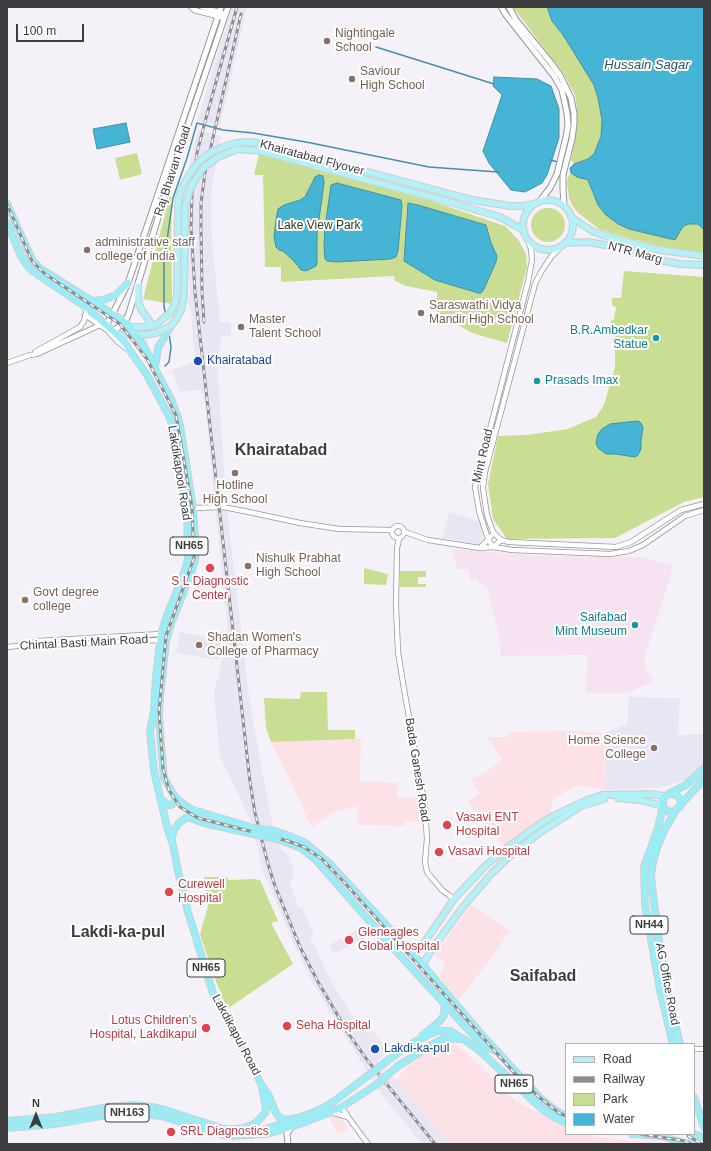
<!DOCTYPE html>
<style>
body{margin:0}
#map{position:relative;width:711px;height:1151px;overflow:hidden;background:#f4f2f8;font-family:Arial,sans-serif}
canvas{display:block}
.frame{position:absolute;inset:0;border:8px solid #3c3b3e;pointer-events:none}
.legend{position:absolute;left:565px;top:1043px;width:130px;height:92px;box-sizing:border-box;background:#fff;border:1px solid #b1b1b2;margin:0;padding:5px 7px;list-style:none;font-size:12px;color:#3c3b3e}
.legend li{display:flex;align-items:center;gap:8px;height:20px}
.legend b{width:20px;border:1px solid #b1b1b2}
.north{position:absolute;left:16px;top:1095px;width:40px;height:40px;-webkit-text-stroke:3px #fff;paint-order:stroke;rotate:0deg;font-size:11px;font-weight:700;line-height:16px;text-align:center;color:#3c3b3e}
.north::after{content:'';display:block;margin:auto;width:14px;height:18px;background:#3c3b3e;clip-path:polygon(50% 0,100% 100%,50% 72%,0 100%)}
.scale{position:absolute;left:16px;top:24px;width:68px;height:18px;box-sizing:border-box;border:2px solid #3c3b3e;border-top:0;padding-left:5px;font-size:12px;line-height:14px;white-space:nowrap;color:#3c3b3e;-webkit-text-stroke:3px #fff;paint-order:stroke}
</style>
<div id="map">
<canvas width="711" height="1151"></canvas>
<div class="frame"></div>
<ul class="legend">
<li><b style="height:5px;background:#b3f1f8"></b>Road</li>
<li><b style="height:5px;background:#8e8d91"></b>Railway</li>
<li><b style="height:11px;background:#cade93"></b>Park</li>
<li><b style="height:11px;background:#46b4d4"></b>Water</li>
</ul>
<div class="north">N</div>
<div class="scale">100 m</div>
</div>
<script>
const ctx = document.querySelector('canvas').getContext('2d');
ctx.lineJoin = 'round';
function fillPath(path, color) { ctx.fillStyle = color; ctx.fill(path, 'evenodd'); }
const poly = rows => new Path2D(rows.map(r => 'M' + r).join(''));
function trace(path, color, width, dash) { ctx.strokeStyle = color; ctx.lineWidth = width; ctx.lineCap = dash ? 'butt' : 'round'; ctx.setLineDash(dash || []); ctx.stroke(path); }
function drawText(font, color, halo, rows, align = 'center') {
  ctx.font = font + ' Arial,sans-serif'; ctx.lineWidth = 4; ctx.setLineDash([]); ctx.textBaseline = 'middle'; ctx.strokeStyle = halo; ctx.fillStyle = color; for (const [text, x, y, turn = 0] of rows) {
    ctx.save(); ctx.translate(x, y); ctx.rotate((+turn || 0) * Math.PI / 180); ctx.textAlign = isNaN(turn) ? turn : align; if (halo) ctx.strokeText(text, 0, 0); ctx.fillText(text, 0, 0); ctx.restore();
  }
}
fillPath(poly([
 [571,731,604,733,606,790,599,789,577,785,553,799,551,812,504,847,468,802,479,793,472,779,484,774,502,759,487,737,508,737,508,732],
 [361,739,360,781,398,783,397,797,420,798,420,821,406,821,405,826,357,825,358,806,332,813,312,828,285,769,271,742],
 [471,904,510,931,483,969,459,1000,439,976,446,963,435,955],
 [454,1043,482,1067,517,1102,566,1126,566,1134,588,1134,598,1137,630,1141,670,1143,670,1144,449,1144,396,1080,405,1069,438,1044],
 [336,1114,341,1117,348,1129,337,1134,329,1117]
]), '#fce1e6');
fillPath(poly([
 [453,549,542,556,641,557,674,566,645,656,646,669,654,681,628,693,586,693,587,655,501,656,500,641,487,588,475,580,470,580,469,569,457,569]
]), '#f7e2f1');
fillPath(poly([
 [232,7,247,7,220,126,197,121],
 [198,130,221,136,211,195,211,229,220,322,231,322,231,336,223,336,217,357,226,502,249,696,261,765,273,827,280,843,280,847,289,856,294,872,294,877,290,882,298,907,302,907,314,935,310,937,333,985,351,1013,366,1033,372,1030,389,1051,377,1061,396,1080,449,1144,422,1144,382,1095,332,1015,312,982,296,949,282,916,277,903,264,875,251,821,220,757,214,693,228,634,205,402,200,390,179,392,172,370,195,362,191,314,188,302,190,293,185,227,189,164],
 [449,512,479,521,482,533,482,540,479,545,442,538],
 [180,632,221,640,218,660,176,653],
 [629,697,680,698,678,735,704,734,704,761,686,780,659,788,606,790,604,733,627,724],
 [363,927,368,936,334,954,329,945]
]), '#e9e6f3');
fillPath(poly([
 [513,7,547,7,552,21,563,35,594,85,598,98,602,120,601,136,594,154,588,159,574,164,571,160,577,128,577,109,575,95,565,76],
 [137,153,142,174,120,180,115,158],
 [259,154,273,156,420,197,505,226,519,241,526,254,527,267,507,343,472,333,451,321,435,319,437,311,437,292,406,286,395,281,394,276,281,282,281,267,265,267,263,175,254,175],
 [571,173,577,177,588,180,598,205,606,215,618,224,680,233,682,228,684,226,689,224,698,224,704,230,704,253,685,251,658,246,610,233,599,229,578,213,572,205,569,198,567,184,568,176],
 [171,191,172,304,143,299],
 '531 225a17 17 0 1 1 34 0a17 17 0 1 1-34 0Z',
 [624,271,704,277,704,497,684,502,615,538,507,539,493,519,488,484,498,436,527,435,568,429,596,417,604,405,615,367,615,328,610,328,611,321,614,319,616,308,614,306,612,305,612,298,621,298],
 [364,568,388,574,386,585,364,584],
 [400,571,426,571,426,577,418,577,418,584,426,584,426,587,400,587],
 [301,692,327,692,328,730,355,730,355,739,271,742,266,728,264,698,300,699],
 [204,877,227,877,228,880,253,879,260,880,278,921,271,923,293,964,227,1009,214,976,200,934,208,906]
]), '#cade93');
const water = poly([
 [547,7,704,7,704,230,698,224,689,224,684,226,682,228,675,240,629,229,618,224,606,215,598,205,588,180,577,177,571,173,570,168,574,164,588,159,594,154,601,136,602,120,598,98,594,85,563,35,552,21,547,7],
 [494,77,537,79,551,86,559,109,559,138,547,175,542,183,525,192,511,190,489,163,483,151,502,95,493,86,494,77],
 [126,123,130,142,97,149,93,129,126,123],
 [319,175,323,176,324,183,317,234,317,263,316,266,306,271,301,270,293,260,283,251,279,250,276,247,274,237,276,220,278,209,284,205,300,200,305,197,315,177,319,175],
 [337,183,401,200,402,206,398,251,396,257,390,259,336,262,327,261,325,259,324,247,325,227,331,185,337,183],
 [408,203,418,205,486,225,491,243,497,256,496,262,484,289,481,293,478,293,435,280,404,261,408,203],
 [637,421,640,422,643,427,641,441,641,449,638,455,635,457,615,454,606,454,598,448,596,443,598,434,602,429,610,424,637,421]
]);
fillPath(water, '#46b4d4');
trace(water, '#4390a7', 1);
trace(poly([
 [376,47,494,84],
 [550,160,558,162],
 [166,315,164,307,164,262,173,198,187,158,197,123,223,130,253,133,306,142,429,167,498,172],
 [165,366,169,362,171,347,169,333]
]), '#4390a7', 1.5);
const tertiary = poly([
 [191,7,194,10,224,18],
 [202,7,222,13],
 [528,240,531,249,532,260,528,282,475,487,479,511,488,539,493,547,512,550,610,554,629,551,643,545,685,516,704,510],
 [563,245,551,257,541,272,535,284,485,472,483,488,487,515,493,532,501,540,509,542,616,547,631,542,681,510,704,504],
 [85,315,107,330,118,342,127,349],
 [35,352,80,327,84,321,87,308],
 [7,363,30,355,37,354,100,325],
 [193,508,223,507,244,511,300,523,339,529,392,530],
 '392 532a6 6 0 1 1 12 0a6 6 0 1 1-12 0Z',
 [405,532,428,540,480,548,493,547,501,540],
 [399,539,397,548,396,605,398,652,404,689,425,807,427,839,425,862,427,872,431,877,442,890,454,899],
 [480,548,494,533],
 [29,645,37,641,161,634],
 [7,647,27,645,37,646,160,640],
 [694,1049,704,1049],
 [342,1107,348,1117,368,1144],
 [331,1112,348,1117]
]);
const secondary = poly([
 [501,7,506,15,554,76,562,90,567,113,568,125,566,137,557,174,550,188,539,202],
 [509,7,516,20,551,63,561,77,571,98,574,114,574,124,572,139,563,175,563,189,564,206],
 [106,325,113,313,128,283,221,7],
 [113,331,125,322,129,313,172,172,228,7],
 [288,1144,287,1134,290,1129,292,1127]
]);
const primary = poly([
 [454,195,473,200,510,206,522,206,534,204],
 '523 225a25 25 0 1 1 50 0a25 25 0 1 1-50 0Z',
 [453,203,500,217,523,230],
 [571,217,592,231,602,235,653,249,704,256],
 [565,243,588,242,611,246,653,259,680,264,704,265],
 [138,286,138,300,141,309,153,326],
 [130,327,144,327,155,325],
 [116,334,145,335,156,333],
 [618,798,640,800,663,806],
 [414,955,422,946,454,899,470,882,485,866,508,847,534,828,553,816,587,800,602,795,650,794,665,796],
 [423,965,430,952,462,908,492,873,512,854,538,834,581,806,604,799]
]);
const trunk = poly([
 [7,203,29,253,33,261,41,269,125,322,143,344,155,369,171,399,178,418,181,431,193,508,196,549,195,560,191,574,172,621,166,641,160,697,159,716,161,745,164,778,175,797,186,806,193,810,254,828],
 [7,223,21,256,29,268,37,274,87,308,113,331,124,342,147,375,169,416,174,431,187,511,188,559,184,573,166,618,161,635,156,677,154,710,150,732,154,771,167,827,173,845,178,871,188,912,213,993,261,1084,269,1096,275,1111,278,1116,282,1119,288,1120,297,1118,312,1113,325,1107,337,1099,370,1074],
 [92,301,103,300,116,295,128,283],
 [155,368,158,348,171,326],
 [670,793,686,785,704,768],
 [161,799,168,805,171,805,174,803,175,800,175,797],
 [663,806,667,811,673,812,676,810],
 [187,817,204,823,253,834],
 [275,831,287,835,307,844,330,864,423,965,482,1035,541,1099,555,1110,566,1116],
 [278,839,301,848,315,859,387,941,475,1037,486,1048,496,1051],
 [172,841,172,837,174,830,179,823,187,817,201,812],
 [404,944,411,947,422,946],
 [423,1035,441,1020,444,1015,445,1000,444,990],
 [673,1044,660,990,645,905,644,867,658,828,663,806,663,800,664,797,669,794,677,795,681,801,680,807],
 [680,1044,666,987,662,962,653,895,651,876,653,862,657,848,665,829,676,810,704,779],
 [391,1058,416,1041,437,1031,450,1031,465,1040,480,1051,543,1110,554,1117,566,1123],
 [398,1066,440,1040,446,1038,460,1039],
 [694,1097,704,1127],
 [7,1121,56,1117,108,1107,133,1105,152,1107,165,1110,224,1129,238,1129,244,1128,256,1123,265,1113,266,1108,262,1087],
 [7,1128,55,1124,107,1115,133,1113,161,1116,224,1135,232,1136,265,1134,274,1132,294,1126,326,1114,342,1107,376,1085],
 [257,1132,292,1120],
 [632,1134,662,1136,686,1144],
 [694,1134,704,1137],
 [692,1144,692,1134]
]);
trace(tertiary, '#97959b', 6);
trace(secondary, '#97959b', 7);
trace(primary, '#d0d0d1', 8);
trace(trunk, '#d0d0d1', 8);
trace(tertiary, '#fff', 4.5);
trace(secondary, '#fff', 5);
trace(primary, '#b3f1f8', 5.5);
trace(trunk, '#9aecf6', 6);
const rail = poly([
 [237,7,206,118,197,153,192,196,191,227,195,292,250,782,255,813,268,864,275,886,300,947,317,980,348,1033,368,1061,435,1144],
 [7,204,32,261,45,274,120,324,147,359,176,415,192,507,194,558,166,636,159,711,163,769,169,790,180,807,198,818,288,841,304,847,322,859,343,881,519,1078,539,1097,559,1113,566,1116],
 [204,322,202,291,201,227,201,203,205,173,241,14],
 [640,1134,685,1141,691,1144],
 [688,1136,702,1144]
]);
trace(rail, '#8e8d91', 3);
trace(rail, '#fff', 1.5, [4.5]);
const primaryBridge = poly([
 [157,324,170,313,174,306,177,295,178,209,179,197,182,187,193,169,201,160,212,152,223,147,236,143,249,142,264,144,454,195],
 [156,333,171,326,177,318,181,310,184,296,185,207,187,200,191,187,202,169,218,157,238,149,260,151,453,203]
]);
const trunkBridge = poly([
 [254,828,275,831],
 [253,834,278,839],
 [370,1074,391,1058],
 [376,1085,398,1066]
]);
trace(primaryBridge, '#d0d0d1', 8, []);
trace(trunkBridge, '#d0d0d1', 8, []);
trace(primaryBridge, '#b3f1f8', 5.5);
trace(trunkBridge, '#9aecf6', 6);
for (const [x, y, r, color] of [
 [327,41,4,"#8d6e63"],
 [352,79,4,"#8d6e63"],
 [87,250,4,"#8d6e63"],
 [421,313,4,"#8d6e63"],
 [241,327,4,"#8d6e63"],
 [656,338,4,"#0f9aa8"],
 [198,361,5,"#1a4fb4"],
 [537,381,4,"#0f9aa8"],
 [235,473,4,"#8d6e63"],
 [248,566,4,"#8d6e63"],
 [210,568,5,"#e0444e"],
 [25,600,4,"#8d6e63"],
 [635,625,4,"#0f9aa8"],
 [199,645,4,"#8d6e63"],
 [654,748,4,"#8d6e63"],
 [447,825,5,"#e0444e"],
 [439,852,5,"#e0444e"],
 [169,892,5,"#e0444e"],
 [349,940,5,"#e0444e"],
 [287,1026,5,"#e0444e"],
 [206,1028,5,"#e0444e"],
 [375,1049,5,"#1a4fb4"],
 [171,1132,5,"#e0444e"]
]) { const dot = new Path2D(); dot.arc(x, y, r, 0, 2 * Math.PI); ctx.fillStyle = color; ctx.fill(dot); trace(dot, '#fff', 1.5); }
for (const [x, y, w] of [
 [189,546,38],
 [649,925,38],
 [206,968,38],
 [514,1084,38],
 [127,1113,44]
]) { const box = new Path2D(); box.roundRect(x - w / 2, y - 9, w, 18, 3); ctx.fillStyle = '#fff'; ctx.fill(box); trace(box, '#3c3b3e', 1); }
drawText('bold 11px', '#3c3b3e', null, [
 ["NH65",189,546],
 ["NH44",649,925],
 ["NH65",206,968],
 ["NH65",514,1084],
 ["NH163",127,1113]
]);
drawText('12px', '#785e54', '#fff', [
 ["Nightingale",335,34],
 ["School",335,48],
 ["Saviour",360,72],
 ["High School",360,86],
 ["administrative staff",95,243],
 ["college of india",95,257],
 ["Saraswathi Vidya",429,306],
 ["Mandir High School",429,320],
 ["Master",249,320],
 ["Talent School",249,334],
 ["Hotline",235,486,"center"],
 ["High School",235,500,"center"],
 ["Nishulk Prabhat",256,559],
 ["High School",256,573],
 ["Govt degree",33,593],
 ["college",33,607],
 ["Shadan Women's",207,638],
 ["College of Pharmacy",207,652],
 ["Home Science",646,741,"right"],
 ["College",646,755,"right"]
], 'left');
drawText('12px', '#3c3b3e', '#fff', [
 ["Khairatabad Flyover",312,158,15],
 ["Raj Bhavan Road",173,171,-72],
 ["NTR Marg",635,253,15],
 ["Mint Road",483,456,-77],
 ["Lakdikapool Road",179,473,81],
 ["Chintal Basti Main Road",84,643,-3],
 ["Bada Ganesh Road",417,770,81],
 ["AG Office Road",667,984,79],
 ["Lakdikapul Road",236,1035,62]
]);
drawText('12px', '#323a17', '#fff', [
 ["Lake View Park",319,226]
]);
drawText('12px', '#0d838f', '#fff', [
 ["B.R.Ambedkar",648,331],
 ["Statue",648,345],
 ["Prasads Imax",545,381,"left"],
 ["Saifabad",627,618],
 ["Mint Museum",627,632]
], 'right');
drawText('12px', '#164399', '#fff', [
 ["Khairatabad",207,361],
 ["Lakdi-ka-pul",384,1049]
], 'left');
drawText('12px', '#be3a42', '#fff', [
 ["S L Diagnostic",210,582,"center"],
 ["Center",210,596,"center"],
 ["Vasavi ENT",456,818],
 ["Hospital",456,832],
 ["Vasavi Hospital",448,852],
 ["Curewell",178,885],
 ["Hospital",178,899],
 ["Gleneagles",358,933],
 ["Global Hospital",358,947],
 ["Lotus Children's",197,1021,"right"],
 ["Hospital, Lakdikapul",197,1035,"right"],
 ["Seha Hospital",296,1026],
 ["SRL Diagnostics",180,1132]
], 'left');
drawText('italic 13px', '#285664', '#fff', [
 ["Hussain Sagar",647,65]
]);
drawText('bold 16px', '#3c3b3e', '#fff', [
 ["Khairatabad",281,451],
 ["Lakdi-ka-pul",118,933],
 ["Saifabad",543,977]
]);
</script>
